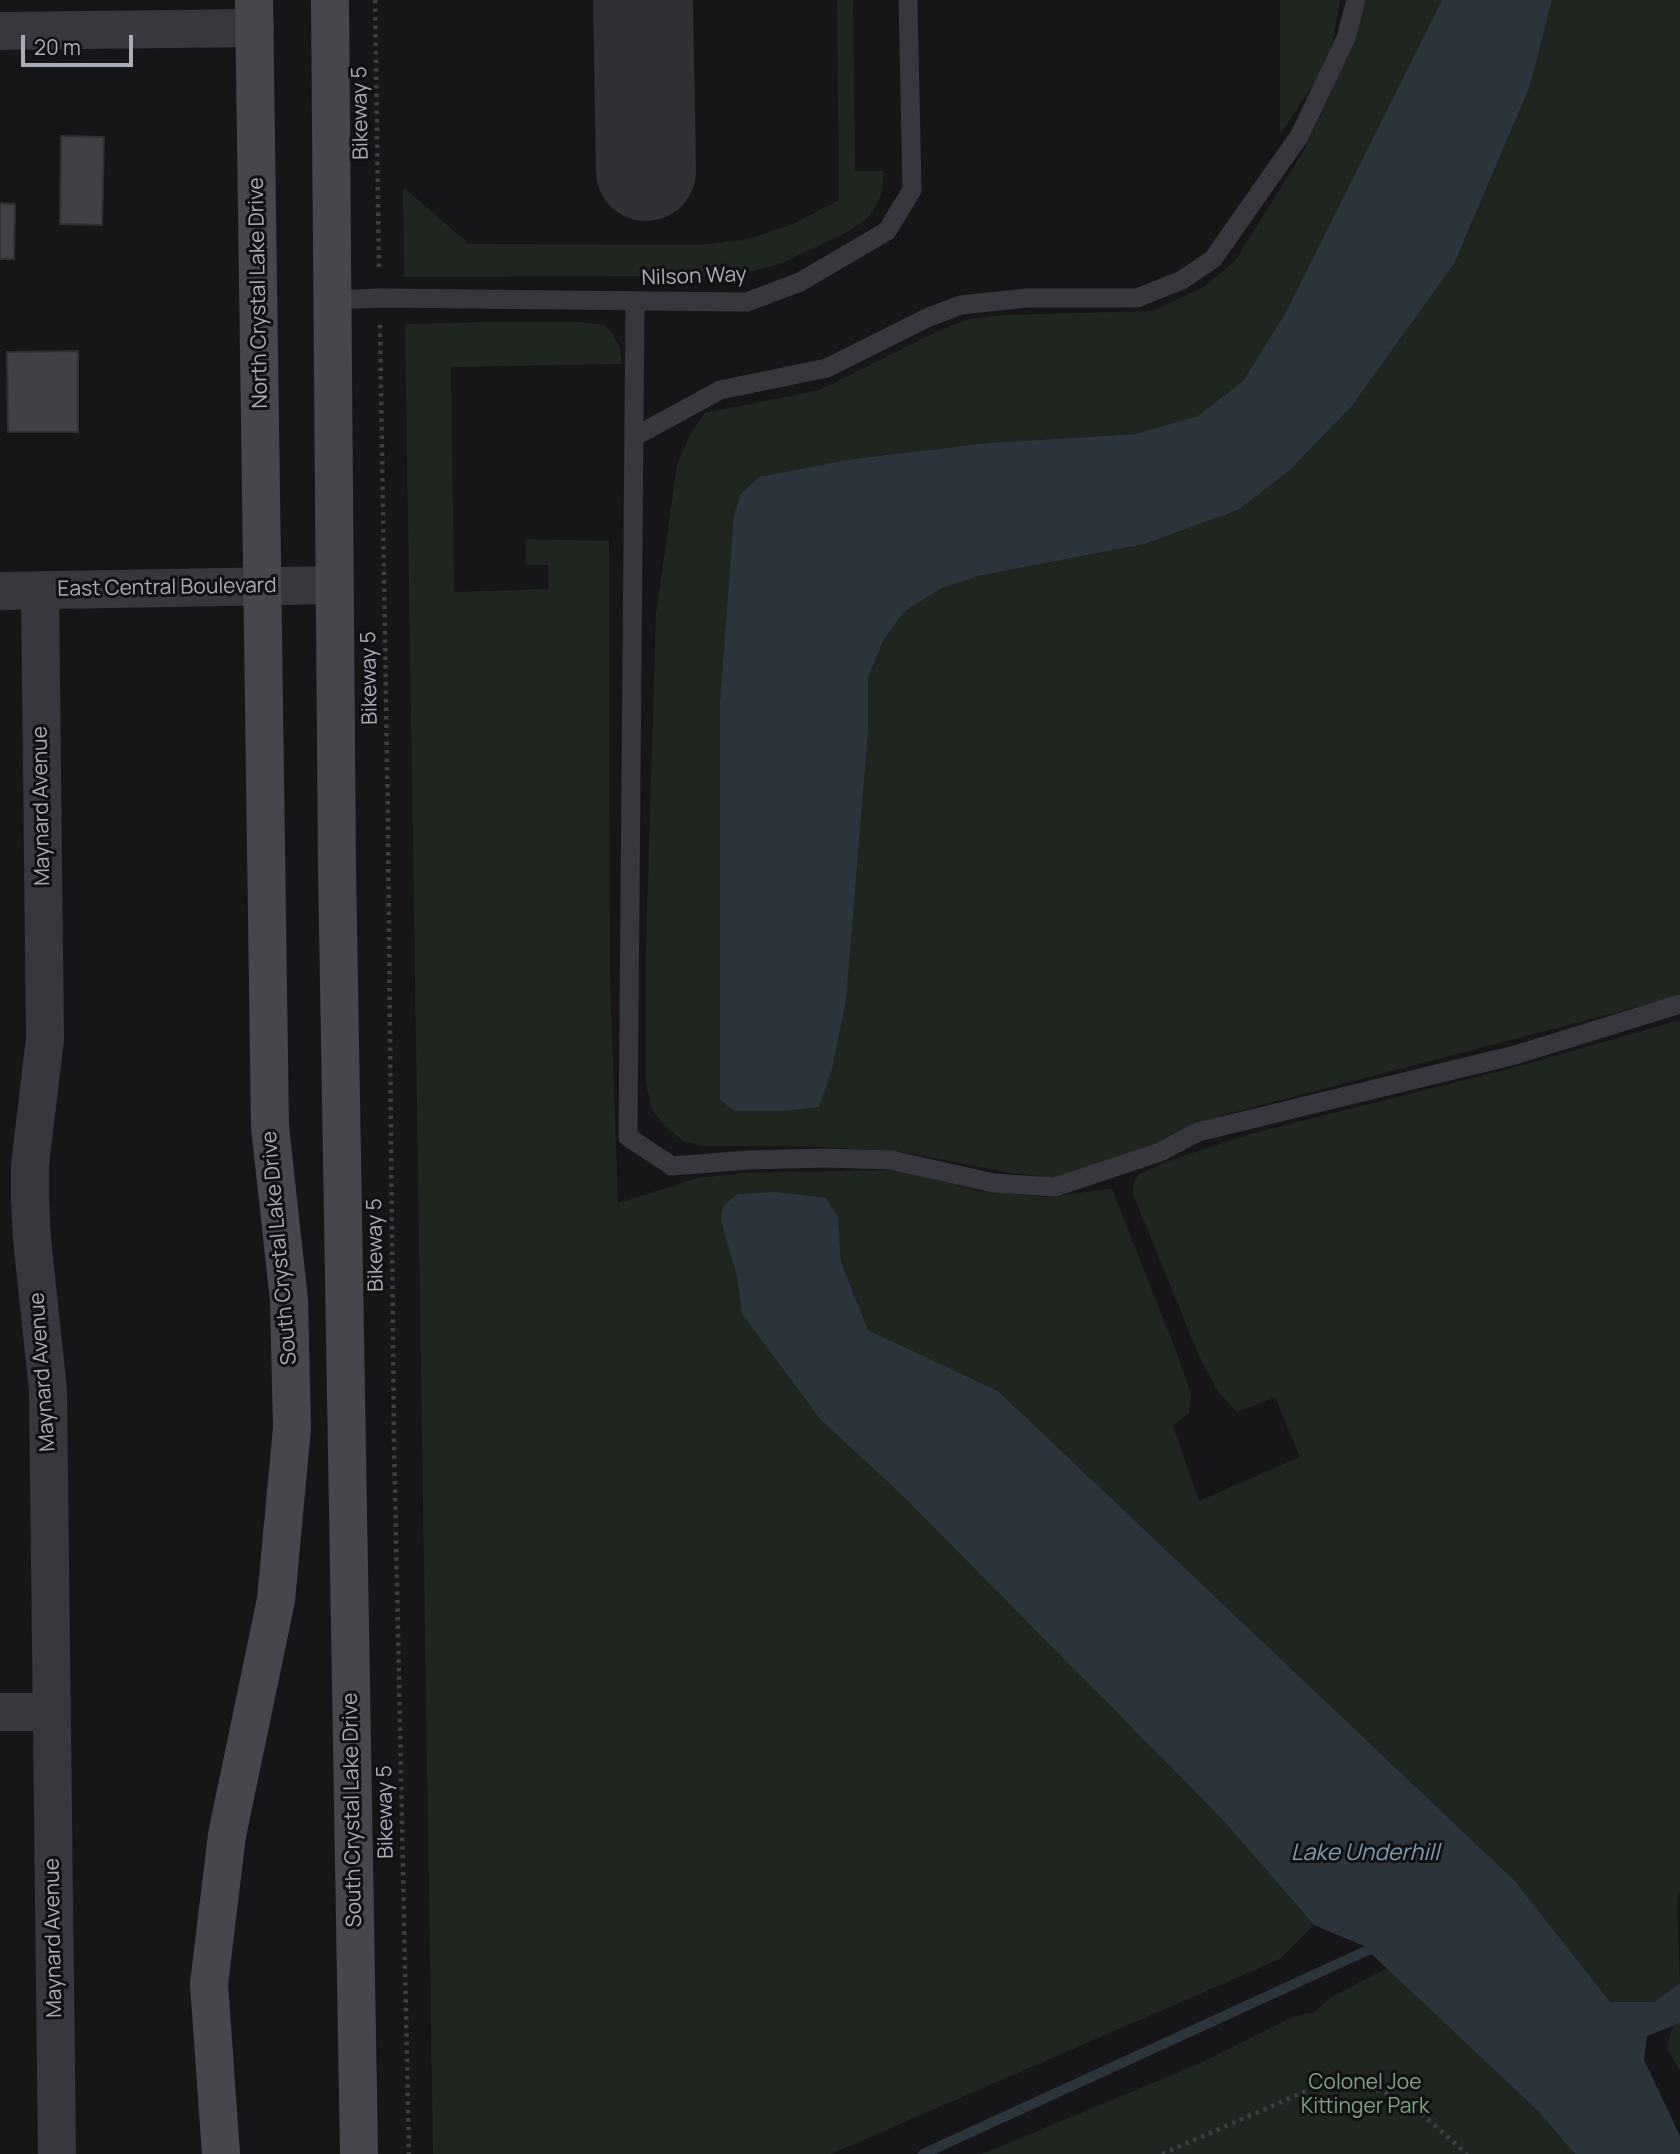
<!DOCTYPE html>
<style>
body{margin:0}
#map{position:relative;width:1680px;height:2154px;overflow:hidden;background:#161618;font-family:Manrope,sans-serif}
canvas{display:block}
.scale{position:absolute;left:21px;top:35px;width:112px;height:32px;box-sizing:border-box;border:4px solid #a8adb8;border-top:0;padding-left:9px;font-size:21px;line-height:24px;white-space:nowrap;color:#a8adb8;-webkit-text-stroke:5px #111113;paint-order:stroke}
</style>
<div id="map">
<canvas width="1680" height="2154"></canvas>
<div class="scale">20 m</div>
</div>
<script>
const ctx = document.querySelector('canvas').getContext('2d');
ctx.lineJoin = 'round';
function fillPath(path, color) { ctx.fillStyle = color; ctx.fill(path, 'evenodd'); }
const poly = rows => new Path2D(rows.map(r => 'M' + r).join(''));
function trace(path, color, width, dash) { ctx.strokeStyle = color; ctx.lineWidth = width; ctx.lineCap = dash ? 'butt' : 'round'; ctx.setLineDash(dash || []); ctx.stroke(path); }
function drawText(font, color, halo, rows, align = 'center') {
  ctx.font = font + ' Manrope,sans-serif'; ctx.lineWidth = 6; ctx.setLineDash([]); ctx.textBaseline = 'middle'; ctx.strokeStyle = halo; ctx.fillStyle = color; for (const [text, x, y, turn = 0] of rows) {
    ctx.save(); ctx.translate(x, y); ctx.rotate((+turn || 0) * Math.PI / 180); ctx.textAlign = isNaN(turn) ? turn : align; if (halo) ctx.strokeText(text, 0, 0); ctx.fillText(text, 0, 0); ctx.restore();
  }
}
fillPath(poly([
 [837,0,853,0,855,171,884,171,881,196,871,214,864,221,847,232,783,263,735,276,404,277,403,187,469,244,701,245,749,239,795,223,839,200],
 [1280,0,1340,0,1332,45,1313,85,1280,135],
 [1367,0,1442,0,1286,312,1243,381,1198,416,1135,434,988,443,853,459,720,703,785,1111,818,1107,832,1069,846,1001,868,734,868,678,884,639,904,612,940,589,978,576,1146,544,1238,510,1290,470,1351,407,1454,264,1530,86,1552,0,1680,0,1680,996,1223,1115,1127,1155,1056,1178,1011,1173,903,1152,803,1146,704,1146,683,1141,665,1126,652,1110,646,1083,646,948,656,613,677,465,691,432,705,413,820,390,938,331,969,319,1002,315,1152,311,1204,287,1235,261,1306,147,1350,51],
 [482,322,581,322,604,325,611,331,620,348,622,364,451,367,454,592,549,589,548,565,526,565,526,539,609,541,610,978,618,1203,698,1178,744,1173,889,1170,920,1173,978,1191,1048,1197,1112,1189,1180,1361,1191,1395,1189,1413,1173,1426,1199,1501,1300,1457,1275,1397,1237,1412,1218,1392,1199,1356,1133,1194,1133,1184,1138,1175,1165,1162,1250,1134,1508,1069,1680,1020,1680,1890,1677,1901,1680,1983,1654,2002,1610,2002,1514,1880,998,1391,868,1330,841,1262,838,1217,736,1272,742,1314,820,1419,906,1499,1222,1819,1314,1925,1280,1959,831,2154,433,2154,405,324],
 [1387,1968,1538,2111,1575,2154,982,2154,1196,2065,1292,2017,1314,2012,1330,1998],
 [1680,2023,1680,2071,1667,2048,1672,2027]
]), '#1e261f');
fillPath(poly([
 [1442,0,1552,0,1530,86,1454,264,1351,407,1290,470,1238,510,1145,544,978,576,940,589,904,612,884,639,868,678,868,734,846,1001,832,1069,819,1107,785,1111,734,1111,720,1100,720,703,734,516,740,495,759,477,853,459,988,443,1135,434,1198,416,1243,381,1286,312],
 [776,1192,826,1198,838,1217,841,1262,868,1330,998,1391,1514,1880,1610,2002,1654,2002,1680,1983,1680,2023,1647,2036,1644,2060,1680,2136,1680,2154,1575,2154,1538,2111,1362,1945,1314,1925,1222,1819,906,1499,820,1419,742,1314,736,1272,721,1221,723,1206,738,1194]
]), '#2c353c');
trace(poly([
 [923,2154,1379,1945]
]), '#2c353c', 10);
trace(poly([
 [643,0,646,171]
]), '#303135', 100);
const building = poly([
 [61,136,104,137,102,225,60,224,61,136],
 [0,203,15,204,14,259,0,259,0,203],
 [78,351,78,432,8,432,7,352,78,351]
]);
fillPath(building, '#404145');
trace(building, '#303034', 2);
trace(poly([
 [375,0,379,270],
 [380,325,388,827,394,1442,409,2154],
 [1162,2154,1320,2085,1370,2088,1393,2095,1415,2108,1467,2154]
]), '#3d3f44', 4.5, [3.5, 5]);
trace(poly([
 [332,300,379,298,747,302,800,282,887,231,912,190,908,0],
 [635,301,628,1137,672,1166,748,1160,825,1158,891,1160,994,1183,1055,1187,1160,1152,1198,1132,1515,1055,1680,1004],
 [634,437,720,390,827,368,929,317,961,305,1027,298,1137,298,1182,280,1213,259,1300,135,1346,38,1356,0]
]), '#37383d', 19);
trace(poly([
 [0,31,255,28],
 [40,591,45,1039,30,1165,30,1200,32,1239,48,1390,57,2154],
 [0,1712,50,1712]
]), '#37383d', 38);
trace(poly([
 [0,591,334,585]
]), '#37383d', 38);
trace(poly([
 [330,0,337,866,359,2154],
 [221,2154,209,1984,227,1835,276,1600,292,1428,289,1300,270,1127,254,0]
]), '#45474d', 38);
drawText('21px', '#a8adb8', '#111113', [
 ["Bikeway 5",361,113,-91],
 ["Nilson Way",694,277,-2],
 ["North Crystal Lake Drive",259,293,-91],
 ["East Central Boulevard",167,588,-1],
 ["Bikeway 5",370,678,-91],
 ["Maynard Avenue",42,806,-91],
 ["Bikeway 5",376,1245,-91],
 ["South Crystal Lake Drive",280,1248,-95],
 ["Maynard Avenue",43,1372,-94],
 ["South Crystal Lake Drive",353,1810,-91],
 ["Bikeway 5",386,1812,-91],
 ["Maynard Avenue",54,1938,-91]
]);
drawText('21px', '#7fa381', '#111113', [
 ["Colonel Joe",1365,2083],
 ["Kittinger Park",1365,2107]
]);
drawText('italic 23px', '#7f9bb3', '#111113', [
 ["Lake Underhill",1365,1854]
]);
</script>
